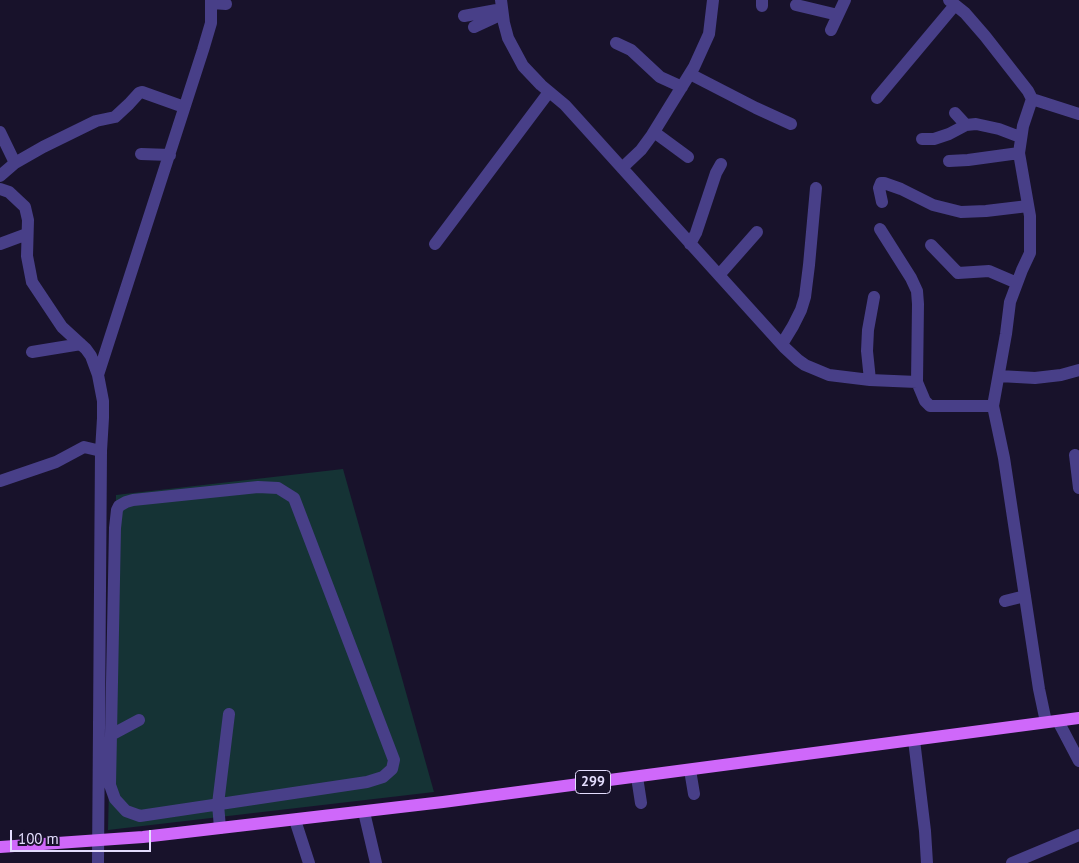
<!DOCTYPE html>
<style>
body{margin:0}
#map{position:relative;width:1079px;height:863px;overflow:hidden;background:#18122b;font-family:"PT Sans",sans-serif}
canvas{display:block}
.scale{position:absolute;left:10px;top:830px;width:141px;height:22px;box-sizing:border-box;border:2px solid #e4ddfe;border-top:0;padding-left:6px;font-size:15px;line-height:18px;white-space:nowrap;color:#e4ddfe;-webkit-text-stroke:4px #18122b;paint-order:stroke}
</style>
<div id="map">
<canvas width="1079" height="863"></canvas>
<div class="scale">100 m</div>
</div>
<script>
const ctx = document.querySelector('canvas').getContext('2d');
ctx.lineJoin = 'round';
function fillPath(path, color) { ctx.fillStyle = color; ctx.fill(path, 'evenodd'); }
const poly = rows => new Path2D(rows.map(r => 'M' + r).join(''));
function trace(path, color, width, dash) { ctx.strokeStyle = color; ctx.lineWidth = width; ctx.lineCap = dash ? 'butt' : 'round'; ctx.setLineDash(dash || []); ctx.stroke(path); }
function drawText(font, color, halo, rows, align = 'center') {
  ctx.font = font + ' "PT Sans",sans-serif'; ctx.lineWidth = 4.5; ctx.setLineDash([]); ctx.textBaseline = 'middle'; ctx.strokeStyle = halo; ctx.fillStyle = color; for (const [text, x, y, turn = 0] of rows) {
    ctx.save(); ctx.translate(x, y); ctx.rotate((+turn || 0) * Math.PI / 180); ctx.textAlign = isNaN(turn) ? turn : align; if (halo) ctx.strokeText(text, 0, 0); ctx.fillText(text, 0, 0); ctx.restore();
  }
}
fillPath(poly([
 [343,469,434,792,108,830,116,495]
]), '#153335');
trace(poly([
 [501,0,504,23,508,38,523,66,541,85,565,105,784,347,798,360,805,365,829,375,870,380,917,382,925,401,930,406,993,406,1006,334,1010,302,1022,270,1030,253,1030,216,1019,153,1023,126,1032,99,1028,91,985,36,965,13,949,0],
 [212,3,226,4],
 [796,5,838,15],
 [762,6,762,0],
 [464,16,502,9],
 [474,27,502,14],
 [831,30,845,0],
 [616,43,631,50,660,77,682,87],
 [690,74,756,108,791,124],
 [877,98,955,5],
 [1032,99,1079,114],
 [955,113,966,125],
 [0,132,15,163],
 [654,132,688,157],
 [922,139,934,139,949,134,966,125,976,124,999,129,1020,137],
 [141,154,170,155],
 [949,161,968,160,1019,153],
 [622,168,641,150,652,135,694,67,709,34,713,0],
 [0,176,15,163,43,147,96,121,115,117,129,104,139,93,142,92,184,107],
 [0,189,9,192,25,207,28,220,27,256,32,282,62,327,86,349,91,356,98,375,103,401,103,418,101,451,84,447,56,462,0,481],
 [882,202,879,188,881,183,884,183,901,189,933,205,961,212,986,211,1028,206],
 [880,229,911,278,917,291,918,304,917,382],
 [0,244,27,234],
 [435,244,549,92],
 [690,244,696,233,716,173,721,164],
 [931,245,958,273,989,271,1017,283],
 [719,275,757,232],
 [782,344,793,326,801,310,805,297,809,265,816,188],
 [32,352,81,344],
 [98,375,203,50,211,23,211,0],
 [999,376,1035,378,1061,375,1079,370],
 [870,380,867,351,868,330,874,297],
 [993,406,1004,458,1039,689,1046,722],
 [1075,455,1079,488],
 [258,487,278,488,294,498,394,760,392,769,383,777,367,782,140,816,126,811,115,799,110,785,115,528,117,510,119,506,126,502,133,500,258,487],
 [1005,601,1025,596],
 [1058,721,1079,761],
 [111,735,139,720],
 [914,740,925,831,927,863],
 [690,770,694,794],
 [637,777,641,803],
 [364,812,376,863],
 [295,820,309,863],
 [220,828,218,804,229,714],
 [98,863,101,451],
 [1012,863,1079,835]
]), '#483f88', 12);
trace(poly([
 [0,847,143,837,443,802,1079,718]
]), '#cf68fa', 12);
for (const [x, y, w] of [
 [593,782,35]
]) { const box = new Path2D(); box.roundRect(x - w / 2, y - 11.5, w, 23, 4); ctx.fillStyle = '#18122b'; ctx.fill(box); trace(box, '#e4ddfe', 1); }
drawText('bold 14px', '#e4ddfe', null, [
 ["299",593,782]
]);
</script>
